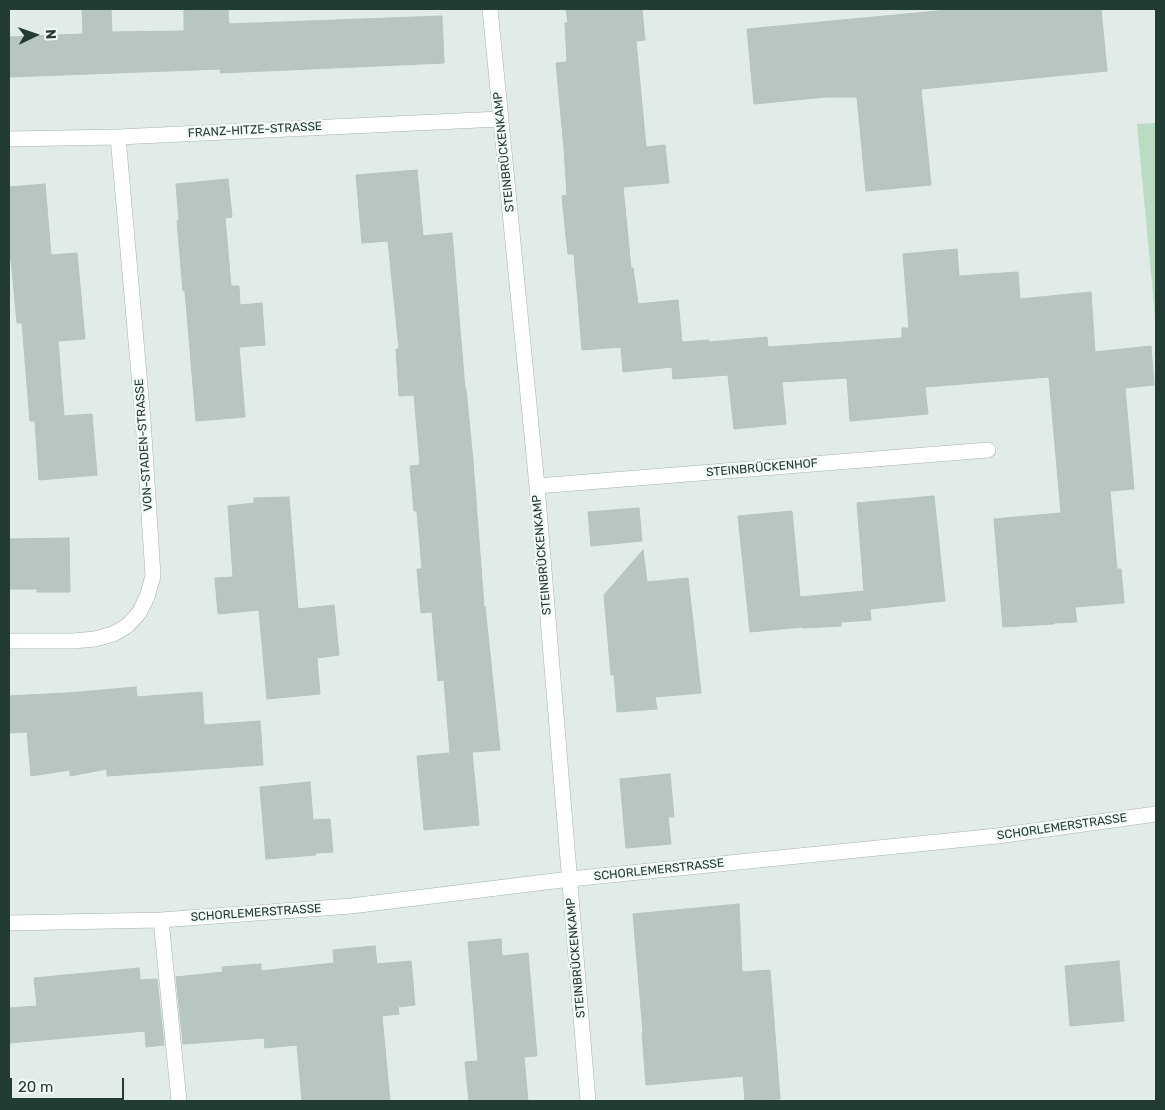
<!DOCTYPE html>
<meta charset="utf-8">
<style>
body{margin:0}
#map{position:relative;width:1165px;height:1110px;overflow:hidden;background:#e1ebe7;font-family:Rubik,sans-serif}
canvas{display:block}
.frame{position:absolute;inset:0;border:10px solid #223b34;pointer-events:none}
.north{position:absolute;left:10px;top:10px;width:50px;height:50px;-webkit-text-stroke:4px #f2f8f5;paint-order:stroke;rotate:87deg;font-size:14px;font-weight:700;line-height:20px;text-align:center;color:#223b34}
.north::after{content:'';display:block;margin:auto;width:18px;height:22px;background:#223b34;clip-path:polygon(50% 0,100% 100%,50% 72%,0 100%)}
.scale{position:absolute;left:10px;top:1078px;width:114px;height:22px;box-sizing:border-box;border:2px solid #223b34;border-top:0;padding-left:6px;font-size:15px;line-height:18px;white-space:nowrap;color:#223b34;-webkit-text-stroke:4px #f2f8f5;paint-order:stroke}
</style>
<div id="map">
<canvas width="1165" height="1110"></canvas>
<div class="frame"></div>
<div class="north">N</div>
<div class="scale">20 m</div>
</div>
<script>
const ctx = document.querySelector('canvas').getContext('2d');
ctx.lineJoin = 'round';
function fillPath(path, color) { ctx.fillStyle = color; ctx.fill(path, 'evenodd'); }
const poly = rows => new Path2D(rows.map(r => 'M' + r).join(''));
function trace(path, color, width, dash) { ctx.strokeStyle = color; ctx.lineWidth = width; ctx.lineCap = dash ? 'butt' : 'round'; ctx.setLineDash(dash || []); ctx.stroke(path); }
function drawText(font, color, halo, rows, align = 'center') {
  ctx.font = font + ' Rubik,sans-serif'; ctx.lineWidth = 5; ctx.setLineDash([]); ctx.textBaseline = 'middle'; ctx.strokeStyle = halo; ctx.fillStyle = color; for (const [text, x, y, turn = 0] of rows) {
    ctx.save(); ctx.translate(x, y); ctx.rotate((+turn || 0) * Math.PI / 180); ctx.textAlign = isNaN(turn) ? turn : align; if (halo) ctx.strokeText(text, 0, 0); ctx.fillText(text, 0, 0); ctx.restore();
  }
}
fillPath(poly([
 [1156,123,1156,327,1137,124]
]), '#bbdbc3');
const building = poly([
 [82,9,111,9,112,32,184,31,184,10,228,9,229,24,442,16,444,63,220,73,221,69,9,77,9,37,83,34,82,9],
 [566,9,642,9,645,40,636,41,646,147,665,145,669,183,623,187,631,268,633,268,638,304,678,300,682,342,709,340,709,342,767,337,768,347,902,338,902,328,909,328,903,254,957,249,959,276,1018,272,1020,299,1091,292,1095,352,1151,346,1154,385,1125,388,1134,489,1110,491,1117,569,1121,569,1124,603,1075,607,1077,622,1054,623,1054,624,1003,627,994,519,1061,513,1049,377,925,387,928,414,850,421,847,378,782,382,786,424,734,429,728,375,673,379,672,367,623,372,621,347,582,350,574,254,568,254,566,237,562,196,567,195,564,148,556,63,567,62,565,23,568,23,566,9],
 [959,9,1101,9,1107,71,921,89,931,185,866,191,857,97,826,97,754,104,747,29,959,9],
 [417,170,423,236,452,233,465,389,466,389,473,461,484,607,485,606,500,750,472,752,479,825,424,830,417,756,450,753,444,680,438,681,432,612,421,613,417,569,422,569,417,511,414,511,410,466,420,465,414,395,399,396,396,349,399,349,388,241,362,243,356,175,417,170],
 [228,179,232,217,225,218,231,286,239,286,240,305,262,303,265,345,239,347,245,417,196,421,185,291,183,291,177,221,179,220,176,184,228,179],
 [45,184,51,255,77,253,85,339,58,341,64,416,92,414,97,475,39,480,35,421,30,421,22,323,17,323,11,259,9,259,9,187,45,184],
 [934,496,945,601,870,609,871,620,841,622,841,626,803,628,803,627,750,632,738,516,792,511,800,597,864,591,857,503,934,496],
 [289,497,298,609,334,605,339,655,317,658,320,694,267,699,259,610,218,614,215,578,233,577,228,506,254,503,254,498,289,497],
 [639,508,642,541,591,546,588,512,639,508],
 [69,538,70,592,37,592,37,589,9,589,9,539,69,538],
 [643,550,647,582,688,578,701,693,655,697,657,709,617,712,614,675,611,675,604,595,643,550],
 [136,687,137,697,202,692,204,725,260,721,263,765,107,776,107,769,70,776,70,770,31,776,27,732,9,733,9,696,68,693,136,687],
 [670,774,674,817,668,817,671,844,626,848,620,779,670,774],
 [310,782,313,820,330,819,333,852,315,853,316,855,266,859,260,787,310,782],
 [739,904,742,972,770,970,780,1099,745,1101,743,1076,646,1085,642,1033,643,1032,633,914,739,904],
 [501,939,502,956,528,953,537,1056,524,1057,528,1101,469,1101,465,1062,478,1061,468,942,501,939],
 [375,946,377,964,411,961,415,1005,398,1007,399,1014,382,1016,390,1101,302,1101,297,1045,265,1048,264,1038,183,1044,176,977,223,972,222,967,261,964,261,971,334,963,333,950,375,946],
 [1119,961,1124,1021,1070,1026,1065,966,1119,961],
 [139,968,140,980,157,979,164,1045,146,1047,145,1031,9,1043,9,1008,37,1006,34,978,139,968]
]);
fillPath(building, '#b7c6c0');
trace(building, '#b4c5bd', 1);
const minor = poly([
 [490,9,537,486,588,1101],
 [9,139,118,137,500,119],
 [537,486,988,450],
 [9,641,73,641,95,639,113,634,127,626,139,613,147,597,153,576,143,420,118,137],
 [161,920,179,1101],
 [9,923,161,920,351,906,570,879,997,836,1156,814]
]);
trace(minor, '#a4b3ae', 16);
trace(minor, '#fff', 15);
drawText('12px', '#223b34', '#f2f8f5', [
 ["FRANZ-HITZE-STRASSE",255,130,-3],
 ["STEINBRÜCKENKAMP",504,152,-96],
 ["VON-STADEN-STRASSE",144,445,-94],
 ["STEINBRÜCKENHOF",762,468,-5],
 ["STEINBRÜCKENKAMP",542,555,-95],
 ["SCHORLEMERSTRASSE",1062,827,-8],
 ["SCHORLEMERSTRASSE",659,870,-6],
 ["SCHORLEMERSTRASSE",256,913,-4],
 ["STEINBRÜCKENKAMP",576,958,-95]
]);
</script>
